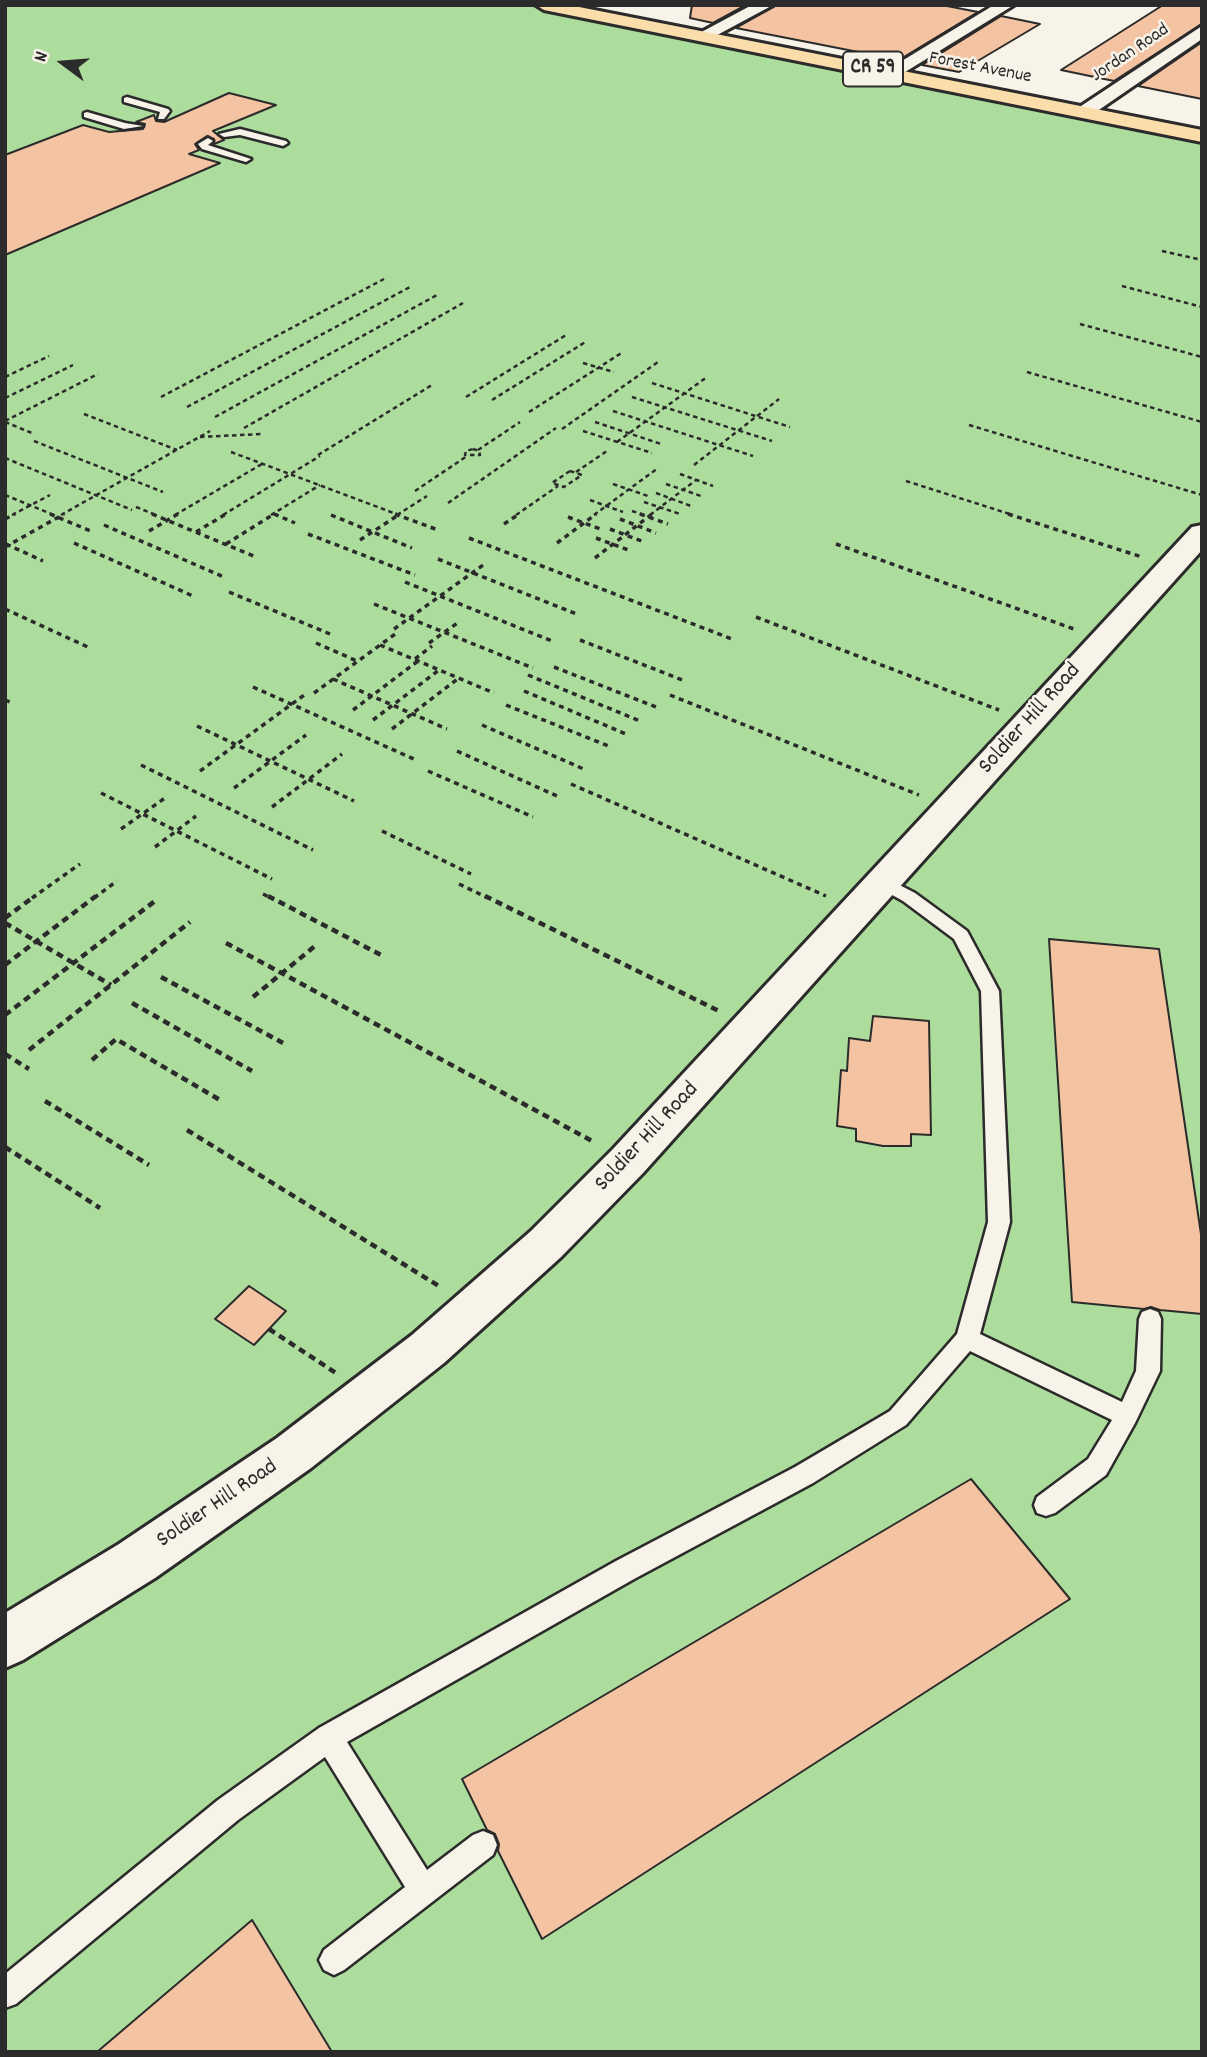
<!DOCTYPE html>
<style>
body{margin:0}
#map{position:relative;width:1207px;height:2057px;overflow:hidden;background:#f7f3e8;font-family:Dekko,sans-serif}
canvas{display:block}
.frame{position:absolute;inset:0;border:7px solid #2b2b2b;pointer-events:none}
.north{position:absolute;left:28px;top:28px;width:70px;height:70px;-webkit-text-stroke:5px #f7f3e8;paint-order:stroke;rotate:286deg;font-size:19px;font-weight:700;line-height:28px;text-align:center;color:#2b2b2b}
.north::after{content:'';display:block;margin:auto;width:24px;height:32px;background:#2b2b2b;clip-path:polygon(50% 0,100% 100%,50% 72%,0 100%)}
</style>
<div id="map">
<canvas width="1207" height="2057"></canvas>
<div class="frame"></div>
<div class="north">N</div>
</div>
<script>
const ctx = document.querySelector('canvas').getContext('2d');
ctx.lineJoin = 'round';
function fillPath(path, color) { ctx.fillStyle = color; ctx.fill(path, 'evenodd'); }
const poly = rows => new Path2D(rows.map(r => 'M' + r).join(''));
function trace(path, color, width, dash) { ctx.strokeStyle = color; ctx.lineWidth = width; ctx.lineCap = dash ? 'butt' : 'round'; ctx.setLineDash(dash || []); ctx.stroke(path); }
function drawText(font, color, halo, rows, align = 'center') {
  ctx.font = font + ' Dekko,sans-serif'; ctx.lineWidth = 5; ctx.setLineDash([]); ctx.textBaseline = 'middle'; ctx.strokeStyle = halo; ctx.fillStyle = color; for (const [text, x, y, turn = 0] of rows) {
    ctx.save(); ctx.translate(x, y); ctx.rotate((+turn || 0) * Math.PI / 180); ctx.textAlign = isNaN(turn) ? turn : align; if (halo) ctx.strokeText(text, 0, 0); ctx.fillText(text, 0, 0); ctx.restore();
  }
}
fillPath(poly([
 [5,5,544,5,1202,136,1202,2052,5,2052]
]), '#addd9d');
const building = poly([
 [692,5,746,5,713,23,690,18,692,5],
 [776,5,942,5,978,12,899,60,736,28,776,5],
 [1163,5,1202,5,1202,24,1114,81,1061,70,1163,5],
 [1001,16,1040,24,959,72,922,65,1001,16],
 [1202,42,1202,99,1138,86,1202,42],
 [229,93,276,105,213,131,224,140,214,144,214,139,207,136,195,144,199,150,189,154,220,163,5,255,5,155,83,125,109,132,143,129,145,124,136,122,154,115,156,121,164,122,229,93],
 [1049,939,1159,949,1202,1241,1202,1314,1160,1310,1151,1307,1144,1309,1072,1302,1049,939],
 [873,1016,929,1021,931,1135,911,1134,911,1146,883,1146,856,1141,856,1129,837,1126,841,1070,847,1071,849,1038,870,1041,873,1016],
 [249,1286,286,1311,254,1345,215,1319,249,1286],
 [971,1479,1070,1599,542,1939,498,1851,499,1844,495,1834,487,1830,462,1779,971,1479],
 [252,1920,332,2052,97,2052,252,1920]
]);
fillPath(building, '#f3c3a2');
trace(building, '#2b2b2b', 2);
const lane = poly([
 [127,97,168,109,170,111,164,119,158,119,160,112,124,102,124,98,127,97],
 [87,112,125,123,143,126,124,129,84,117,84,113,87,112],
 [240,129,286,141,288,143,283,146,240,135,224,137,219,134,240,129],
 [208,138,213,141,208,145,251,159,246,162,202,149,198,144,208,138],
 [882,876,915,893,967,931,999,991,1010,1222,980,1334,1122,1402,1136,1371,1139,1319,1142,1312,1150,1309,1158,1312,1161,1319,1160,1371,1135,1423,1106,1475,1055,1513,1046,1516,1037,1513,1034,1505,1037,1497,1088,1459,1112,1420,970,1351,906,1425,813,1483,634,1579,347,1742,427,1870,473,1835,483,1831,493,1835,497,1845,493,1855,344,1970,334,1975,324,1970,319,1960,324,1950,405,1887,325,1757,238,1820,16,2004,5,2008,5,1974,218,1800,319,1728,616,1561,795,1467,890,1411,957,1334,988,1222,981,991,954,939,903,901,876,886,873,882,876,878,882,876]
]);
const street = poly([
 [752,5,773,5,708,40,696,40,694,36,752,5],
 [994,5,1014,5,897,77,891,78,882,73,994,5],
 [1202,26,1202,39,1090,116,1078,116,1075,112,1078,108,1202,26]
]);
const secondary = poly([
 [1202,525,1202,550,643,1173,561,1257,444,1363,311,1468,155,1578,23,1660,5,1668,5,1613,119,1544,277,1438,412,1335,531,1231,613,1149,1192,527,1202,525]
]);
const primary = poly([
 [536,5,569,5,1202,130,1202,142,544,10,536,5]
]);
trace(lane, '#2b2b2b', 5);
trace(street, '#2b2b2b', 6);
trace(secondary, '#2b2b2b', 6);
trace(primary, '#2b2b2b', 6);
trace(poly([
 [1162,251,1202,260],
 [1122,286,1202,307],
 [1080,324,1202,357],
 [583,363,614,372],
 [1027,372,1202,422],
 [5,377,49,356],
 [652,383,790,427],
 [161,397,384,279],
 [466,397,566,335],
 [632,397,772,441],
 [5,398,73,365],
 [492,400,587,341],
 [187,407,410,287],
 [613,411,753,456],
 [529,412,623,352],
 [84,414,177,450],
 [215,417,437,295],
 [5,421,98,374],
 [5,422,32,433],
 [595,422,661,444],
 [969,425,1202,495],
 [244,428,463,303],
 [562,429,658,362],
 [583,431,652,453],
 [200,437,262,434],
 [34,441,163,492],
 [617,442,707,377],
 [473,449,479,451,480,455,465,455,466,451,473,449],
 [478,450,520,422],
 [231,452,399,515],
 [318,455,432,385],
 [5,458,132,510],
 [694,465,779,399],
 [570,471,582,475,564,487,552,483,570,471],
 [576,472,607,451],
 [680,474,713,486],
 [906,481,1013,515],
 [613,484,648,496],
 [666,484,701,496],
 [415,491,467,456],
 [656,493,691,506],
 [5,495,54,515],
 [590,500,623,512],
 [644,502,680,514],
 [448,503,556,428],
 [136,507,156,515],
 [632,511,644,515],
 [274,514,277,515],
 [12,515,50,495],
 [61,515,210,431],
 [175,515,262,464],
 [223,515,320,456],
 [271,515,320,485],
 [397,515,427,496],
 [516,515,558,486],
 [594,515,658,468],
 [650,515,696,480]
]), '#2b2b2b', 2.5, [4.5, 3.5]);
trace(poly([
 [50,514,93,532],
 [152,514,256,557],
 [274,514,295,523],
 [395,514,438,530],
 [640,514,668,524],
 [1008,514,1142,557],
 [331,515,412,548],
 [568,517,603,530],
 [5,519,15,514],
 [620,519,656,533],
 [504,524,519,514],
 [104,525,224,577],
 [610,529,644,542],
 [149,531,178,514],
 [196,532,226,514],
 [308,534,415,575],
 [469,538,732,639],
 [596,538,631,551],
 [360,540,400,514],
 [74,543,193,596],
 [557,543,596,514],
 [6,544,43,561],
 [226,544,274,514],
 [836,544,1074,629],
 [5,547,64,514],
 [595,558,652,514],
 [438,559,579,615],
 [405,582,552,641],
 [229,592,330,634],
 [374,604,533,668],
 [5,609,90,648],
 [756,617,999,710],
 [394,629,486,563],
 [580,640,685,681],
 [316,643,357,661],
 [429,643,459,622],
 [380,645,494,693],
 [415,659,432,646],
 [554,667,656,707],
 [528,675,640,721],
 [333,679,447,729],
 [253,687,416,760],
 [524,691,626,734],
 [314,693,398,632],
 [670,695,919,795],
 [5,700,10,702],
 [506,705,611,747],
 [353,710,418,661],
 [373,720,439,670],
 [482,725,586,770],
 [197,726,354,801],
 [392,729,459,678],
 [457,751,557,796],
 [141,765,313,850],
 [200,771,307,693],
 [428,771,533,817],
 [571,784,826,896],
 [234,788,306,735],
 [101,793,272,879],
 [272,807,342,754],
 [121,829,165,798],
 [382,831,471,874],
 [155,847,196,816],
 [459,884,488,898],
 [263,894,271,898],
 [32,898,80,864],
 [94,898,117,881]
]), '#2b2b2b', 3.5, [5, 4.5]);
trace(poly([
 [268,896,381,955],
 [485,896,719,1011],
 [5,918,35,896],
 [5,923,111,985],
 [226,943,594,1142],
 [5,965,96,896],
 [161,977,283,1043],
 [253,997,315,946],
 [132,1003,252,1071],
 [5,1015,155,901],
 [29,1050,190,922],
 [5,1054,29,1069],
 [92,1060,116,1039,220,1100],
 [45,1101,149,1165],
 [187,1130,442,1288],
 [5,1147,100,1208],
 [269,1329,336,1373]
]), '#2b2b2b', 4.5, [7, 5]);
fillPath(lane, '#f7f3e8');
fillPath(street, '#f7f3e8');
fillPath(secondary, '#f7f3e8');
fillPath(primary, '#faddab');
drawText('19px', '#2b2b2b', '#f7f3e8', [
 ["Jordan Road",1131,54,-34],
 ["Forest Avenue",980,69,11]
]);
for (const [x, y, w] of [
 [873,69,60]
]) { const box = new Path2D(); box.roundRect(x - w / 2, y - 17.5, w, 35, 5); ctx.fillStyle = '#f7f3e8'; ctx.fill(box); trace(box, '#2b2b2b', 2); }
drawText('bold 21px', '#2b2b2b', null, [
 ["CR 59",873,69]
]);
drawText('23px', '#2b2b2b', '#f7f3e8', [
 ["Soldier Hill Road",1031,720,-48],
 ["Soldier Hill Road",648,1138,-47],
 ["Soldier Hill Road",218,1505,-34]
]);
</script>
